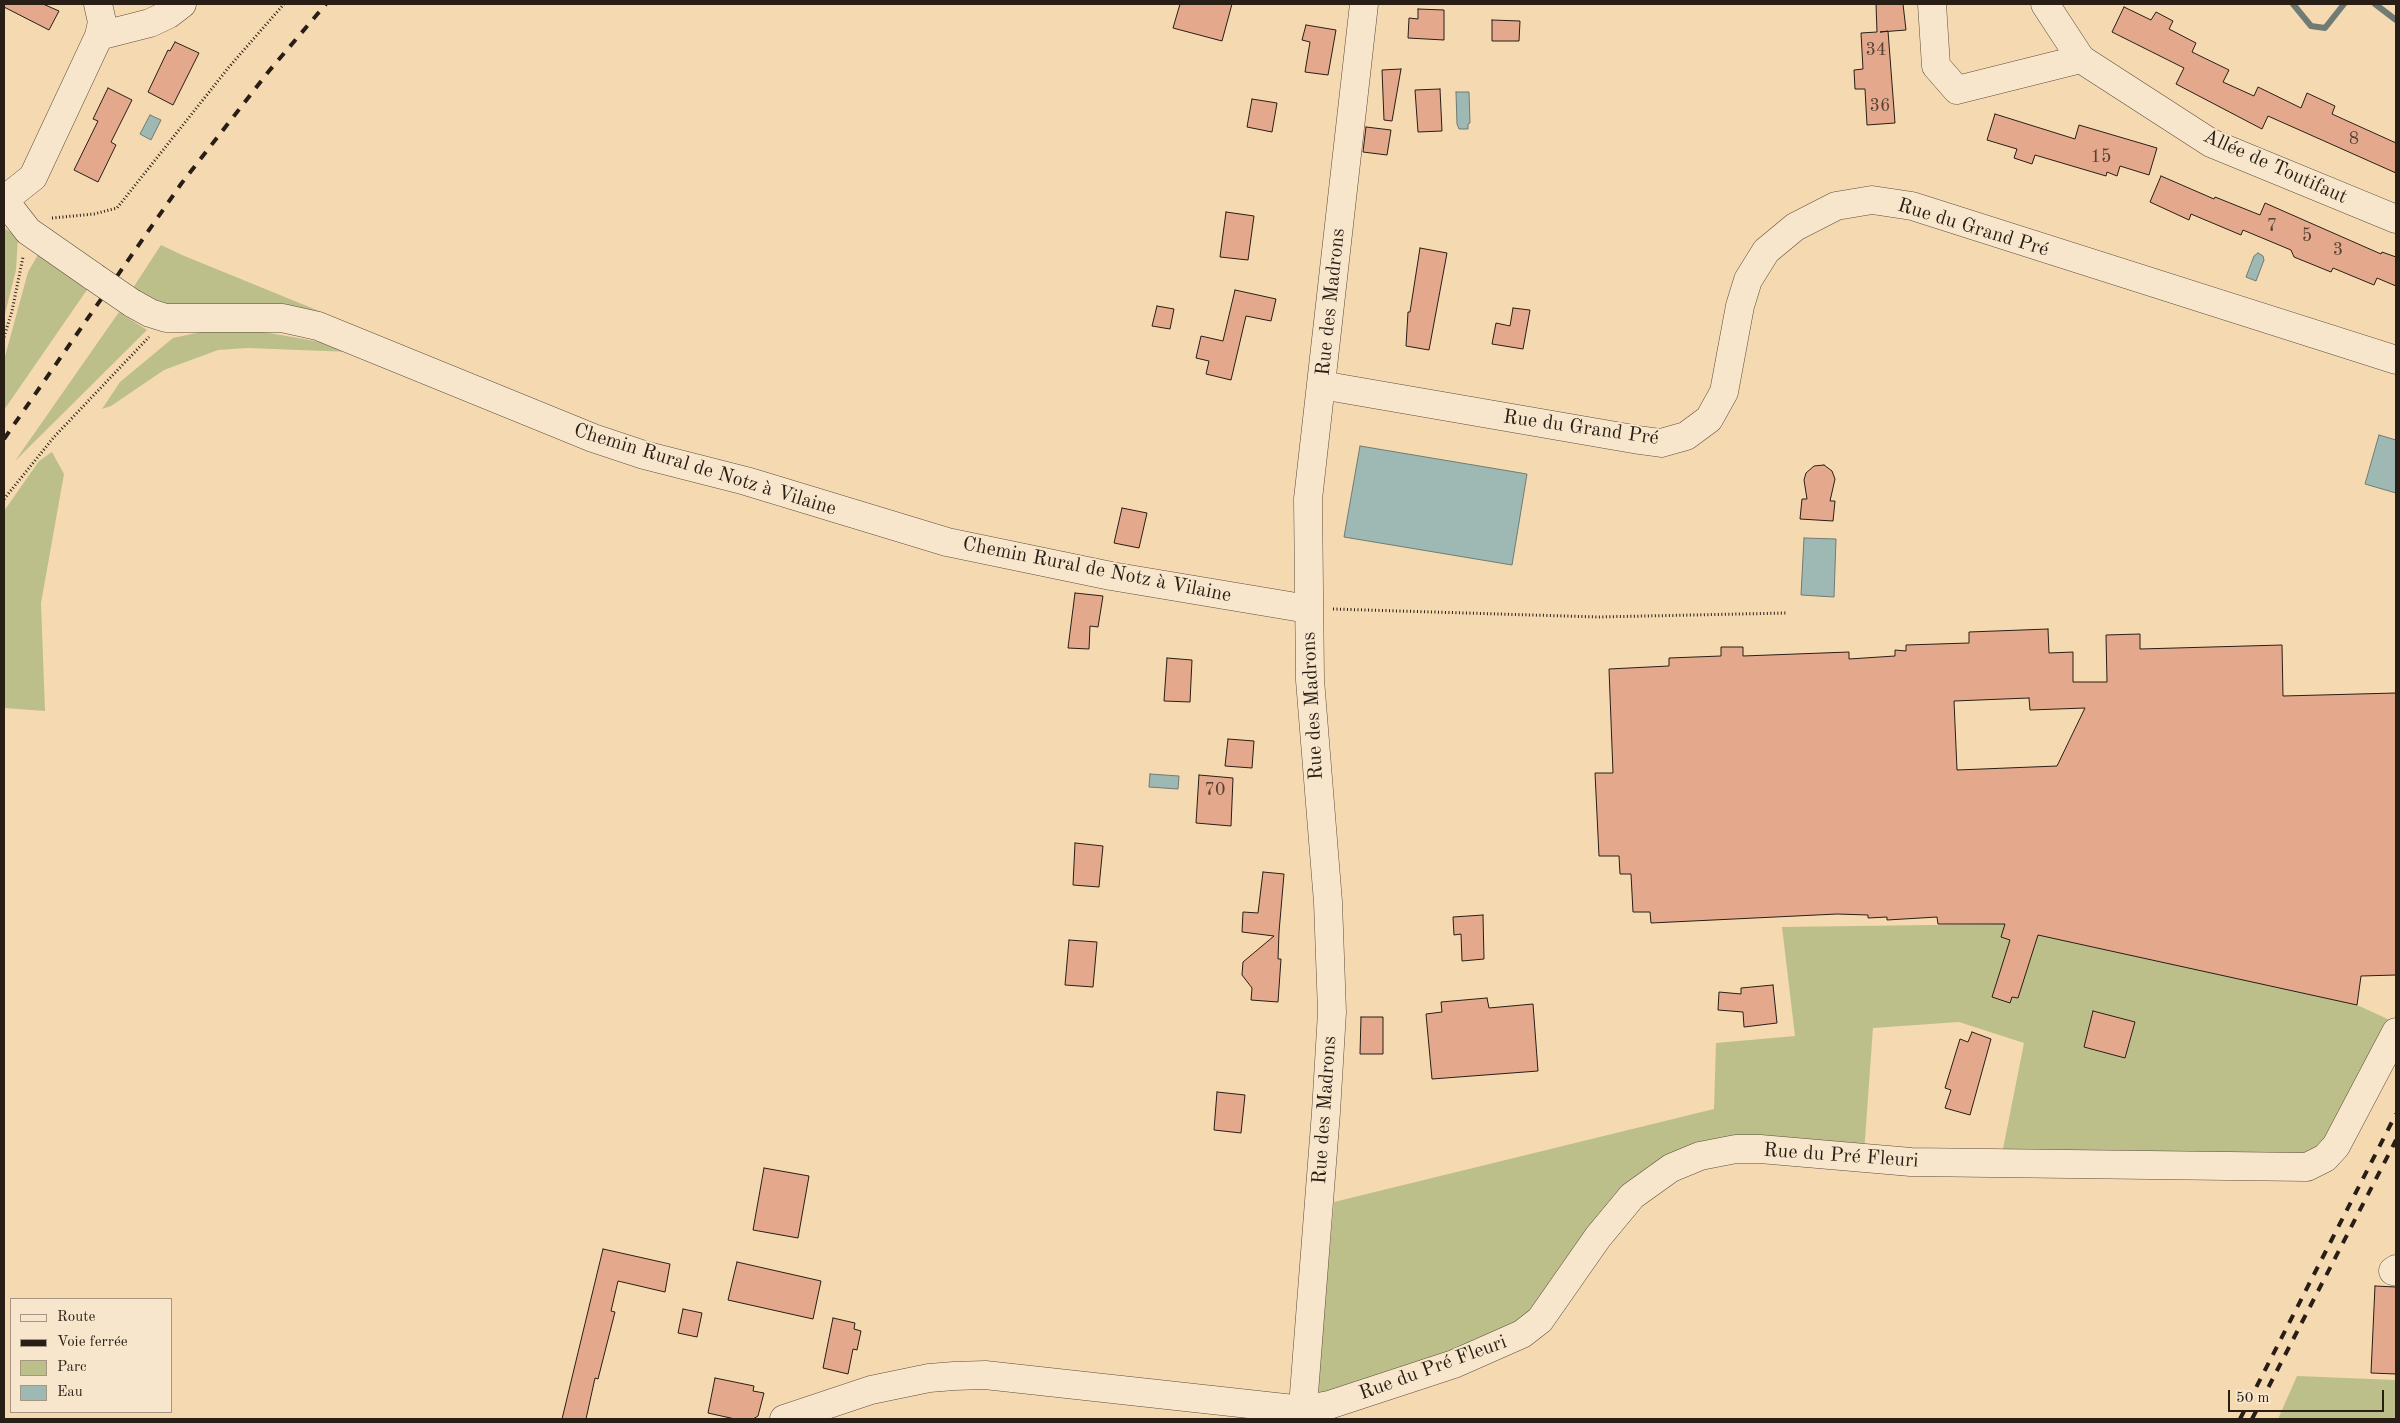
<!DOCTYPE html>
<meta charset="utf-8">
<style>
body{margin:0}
#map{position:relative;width:2400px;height:1423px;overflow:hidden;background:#f5d9b0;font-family:"Old Standard TT",serif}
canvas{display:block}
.frame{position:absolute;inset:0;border:5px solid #281e16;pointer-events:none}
.legend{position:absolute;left:10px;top:1298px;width:162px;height:115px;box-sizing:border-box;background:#f8e6cc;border:1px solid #a59683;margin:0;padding:6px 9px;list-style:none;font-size:15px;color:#281e16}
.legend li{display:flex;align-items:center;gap:10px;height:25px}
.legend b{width:25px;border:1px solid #a59683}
.scale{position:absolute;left:2228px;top:1390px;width:156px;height:22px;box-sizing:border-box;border:2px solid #281e16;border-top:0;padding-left:6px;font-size:15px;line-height:18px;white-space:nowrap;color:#281e16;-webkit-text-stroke:4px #f8e6cc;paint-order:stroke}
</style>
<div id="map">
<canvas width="2400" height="1423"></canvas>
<div class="frame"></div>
<ul class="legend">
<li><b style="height:6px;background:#f8e6cc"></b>Route</li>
<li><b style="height:6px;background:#281e16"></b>Voie ferrée</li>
<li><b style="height:14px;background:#bdbf8a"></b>Parc</li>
<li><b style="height:14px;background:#9eb9b3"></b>Eau</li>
</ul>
<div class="scale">50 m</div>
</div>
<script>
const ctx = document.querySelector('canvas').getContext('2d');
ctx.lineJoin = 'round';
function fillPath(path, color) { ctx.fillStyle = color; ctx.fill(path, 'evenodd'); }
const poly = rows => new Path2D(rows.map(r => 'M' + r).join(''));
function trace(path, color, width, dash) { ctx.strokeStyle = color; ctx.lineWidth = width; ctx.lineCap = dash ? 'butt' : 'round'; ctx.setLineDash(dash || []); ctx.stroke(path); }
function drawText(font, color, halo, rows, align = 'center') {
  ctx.font = font + ' "Old Standard TT",serif'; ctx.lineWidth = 4; ctx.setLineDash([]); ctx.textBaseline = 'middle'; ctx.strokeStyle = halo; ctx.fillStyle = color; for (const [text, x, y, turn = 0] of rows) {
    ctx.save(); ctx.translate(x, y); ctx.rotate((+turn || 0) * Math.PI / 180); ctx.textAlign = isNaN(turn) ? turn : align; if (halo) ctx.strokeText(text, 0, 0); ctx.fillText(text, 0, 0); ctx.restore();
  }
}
fillPath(poly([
 [4,228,18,237,16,270,4,318],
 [161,245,182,255,324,313,305,315,177,311,131,291],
 [39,253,91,284,4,410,4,360,28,272],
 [119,312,147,330,15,461],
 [224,327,252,330,321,342,351,352,247,348,218,350,164,370,111,406,102,409,120,382,173,338],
 [52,452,64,474,41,603,45,711,4,708,4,511,39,461],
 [2005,924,2357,1005,2392,1021,2328,1142,2301,1159,2002,1154,2024,1043,1959,1022,1873,1028,1864,1153,1662,1163,1513,1331,1330,1396,1317,1391,1334,1202,1714,1109,1716,1043,1795,1036,1782,927],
 [2297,1376,2396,1380,2396,1419,2278,1419]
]), '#bdbf8a');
const water = poly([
 [1456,92,1469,92,1470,123,1468,124,1468,129,1459,129,1457,124,1456,92],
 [150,115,161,120,151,140,140,134,150,115],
 [2258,253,2263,256,2264,260,2256,281,2246,277,2254,256,2258,253],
 [2379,435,2396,440,2396,493,2365,484,2379,435],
 [1360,446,1527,474,1512,565,1344,537,1360,446],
 [1804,538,1836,539,1834,597,1801,595,1804,538],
 [1150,774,1179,776,1178,789,1149,787,1150,774]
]);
fillPath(water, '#9eb9b3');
trace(water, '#6f7b74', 1);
trace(poly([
 [2293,4,2311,26,2325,28,2344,4],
 [2375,4,2396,20]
]), '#6f7b74', 6);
const building = poly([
 [4,4,43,4,59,11,49,30,4,7,4,4],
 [1180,4,1232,4,1222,41,1173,28,1180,4],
 [1876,4,1903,4,1906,30,1880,32,1888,31,1895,123,1867,125,1865,89,1855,89,1854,70,1863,69,1861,33,1877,32,1876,4],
 [2124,7,2151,20,2156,12,2173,21,2169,29,2196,43,2192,52,2229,70,2223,82,2254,96,2258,87,2301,108,2307,93,2335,106,2332,114,2396,143,2396,173,2268,116,2262,129,2176,84,2184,68,2112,32,2124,7],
 [1418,9,1444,10,1444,40,1408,38,1409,18,1418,19,1418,9],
 [1492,20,1520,21,1519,41,1492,41,1492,20],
 [1306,25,1336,30,1328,75,1305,72,1310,42,1302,40,1306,25],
 [175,42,199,53,173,105,148,92,168,50,170,51,175,42],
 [1401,69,1392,121,1384,120,1382,70,1401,69],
 [108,88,132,100,111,142,116,145,98,182,74,170,98,121,93,119,108,88],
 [1440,89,1442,131,1418,132,1415,90,1440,89],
 [1252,99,1277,103,1272,132,1247,127,1252,99],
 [1995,114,2075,139,2079,125,2157,148,2149,175,2120,166,2117,176,2107,172,2106,176,2035,155,2032,164,2014,158,2017,149,1987,140,1995,114],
 [1366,127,1391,130,1387,155,1363,152,1366,127],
 [2161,176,2214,199,2215,197,2260,215,2265,203,2381,254,2382,252,2396,257,2396,286,2377,278,2374,285,2333,268,2331,272,2294,257,2291,250,2243,230,2241,235,2191,214,2189,220,2150,202,2161,176],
 [1226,212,1254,216,1248,260,1220,257,1226,212],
 [1420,248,1447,253,1429,350,1406,346,1408,312,1410,312,1420,248],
 [1235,290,1276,299,1271,321,1246,316,1231,380,1206,374,1209,361,1196,358,1201,336,1223,341,1235,290],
 [1157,306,1174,309,1170,329,1152,326,1157,306],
 [1513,308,1530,310,1523,349,1492,344,1496,323,1510,326,1513,308],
 [1824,465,1832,471,1835,479,1830,501,1835,501,1833,521,1800,519,1802,499,1807,499,1804,480,1806,473,1814,466,1824,465],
 [1122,508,1147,513,1139,548,1114,543,1122,508],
 [1075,593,1103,596,1098,627,1090,626,1089,649,1068,648,1075,593],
 [2048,629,2049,653,2073,652,2073,682,2107,682,2106,635,2140,634,2140,649,2282,645,2283,696,2396,693,2396,975,2361,976,2357,1005,2038,935,2018,998,2012,997,2010,1003,1992,997,2010,940,2001,937,2005,924,1938,924,1937,917,1887,920,1887,917,1868,918,1868,915,1837,914,1651,923,1650,912,1633,912,1631,874,1620,874,1619,856,1599,856,1595,773,1613,773,1609,669,1669,666,1669,658,1721,656,1721,647,1743,647,1743,656,1849,652,1849,659,1895,656,1895,650,1906,651,1906,645,1969,643,1969,632,2048,629],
 [2029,698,2030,710,2085,708,2057,766,1957,770,1954,701,2029,698],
 [1167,658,1192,660,1190,702,1164,701,1167,658],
 [1228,739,1254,741,1252,768,1225,766,1228,739],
 [1199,775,1233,778,1231,826,1196,823,1199,775],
 [1075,843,1103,846,1099,887,1073,885,1075,843],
 [1263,872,1284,874,1279,932,1278,959,1281,959,1278,1002,1251,1000,1252,988,1242,975,1243,962,1274,936,1242,932,1243,912,1258,913,1263,872],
 [1483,915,1484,959,1462,961,1461,934,1454,935,1453,917,1483,915],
 [1069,940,1097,942,1093,987,1065,985,1069,940],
 [1773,985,1777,1023,1744,1027,1743,1012,1718,1010,1719,992,1741,994,1741,988,1773,985],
 [1487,998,1489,1008,1533,1004,1538,1071,1432,1079,1426,1014,1442,1012,1441,1002,1487,998],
 [2093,1011,2135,1022,2125,1058,2084,1047,2093,1011],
 [1361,1017,1383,1017,1383,1054,1360,1054,1361,1017],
 [1972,1032,1991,1039,1970,1115,1945,1108,1951,1090,1945,1088,1960,1039,1968,1042,1972,1032],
 [1217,1092,1245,1095,1241,1133,1214,1130,1217,1092],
 [764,1168,809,1176,798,1238,753,1230,764,1168],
 [603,1249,670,1264,665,1292,618,1281,611,1311,615,1312,598,1379,595,1378,586,1419,562,1419,603,1249],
 [737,1262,821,1281,813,1319,728,1300,737,1262],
 [2375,1286,2396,1287,2396,1374,2371,1373,2375,1286],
 [683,1309,702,1313,697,1337,678,1333,683,1309],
 [833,1318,855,1323,854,1329,861,1331,857,1350,853,1349,848,1374,823,1368,833,1318],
 [715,1378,754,1386,753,1391,764,1393,758,1416,753,1419,735,1419,708,1413,715,1378]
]);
fillPath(building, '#e4a98d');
trace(building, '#281e16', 1);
const minor = poly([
 [1932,4,1936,66,1957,90,2081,59],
 [2045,4,2081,59,2211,143,2396,219],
 [99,36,150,23,169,14,182,4],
 [4,200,33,177,99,36,102,22,98,4],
 [4,200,28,231,94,277],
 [132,303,150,313,166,318,282,318,318,326,593,438,644,455,746,481,947,542,1111,576,1308,609],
 [1321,385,1639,440,1661,443,1686,436,1709,419,1724,392,1740,306,1748,280,1766,251,1795,227,1836,206,1872,200,1912,206,2396,360],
 [2393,1271,2396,1269],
 [784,1419,871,1390,929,1378,954,1376,985,1375,1303,1410,1329,1405,1454,1364,1522,1334,1540,1320,1598,1237,1632,1196,1671,1168,1700,1156,1736,1149,1760,1149,1911,1162,2307,1167,2325,1158,2336,1146,2396,1032],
 [1302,1419,1326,1112,1332,1012,1328,902,1310,680,1308,499,1364,4]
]);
trace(minor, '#5b4d3c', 29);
trace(poly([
 [52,218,94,214,117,208,229,67,284,4],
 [4,337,12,311,23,257],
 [4,499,54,437,149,337],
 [1333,609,1598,617,1787,613]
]), '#281e16', 3, [1, 2.5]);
trace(minor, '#f8e6cc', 28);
trace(poly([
 [4,439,181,184,269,71,326,4],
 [2240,1419,2396,1114],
 [2252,1419,2396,1140]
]), '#281e16', 4, [9, 9]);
const minorBridge = poly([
 [94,277,132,303]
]);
trace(minorBridge, '#5b4d3c', 29, []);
trace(minorBridge, '#f8e6cc', 28);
drawText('18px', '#574134', null, [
 ["34",1876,50],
 ["36",1880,106],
 ["8",2354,139],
 ["15",2101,157],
 ["7",2272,226],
 ["5",2307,236],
 ["3",2338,250],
 ["70",1215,790]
]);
drawText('20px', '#281e16', '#f8e6cc', [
 ["Allée de Toutifaut",2275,167,24],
 ["Rue du Grand Pré",1973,228,17],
 ["Rue des Madrons",1331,302,-84],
 ["Rue du Grand Pré",1581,428,8],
 ["Chemin Rural de Notz à Vilaine",705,470,17],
 ["Chemin Rural de Notz à Vilaine",1097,570,11],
 ["Rue des Madrons",1313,706,-93],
 ["Rue des Madrons",1325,1110,-86],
 ["Rue du Pré Fleuri",1841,1156,4],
 ["Rue du Pré Fleuri",1433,1368,-20]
]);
</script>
